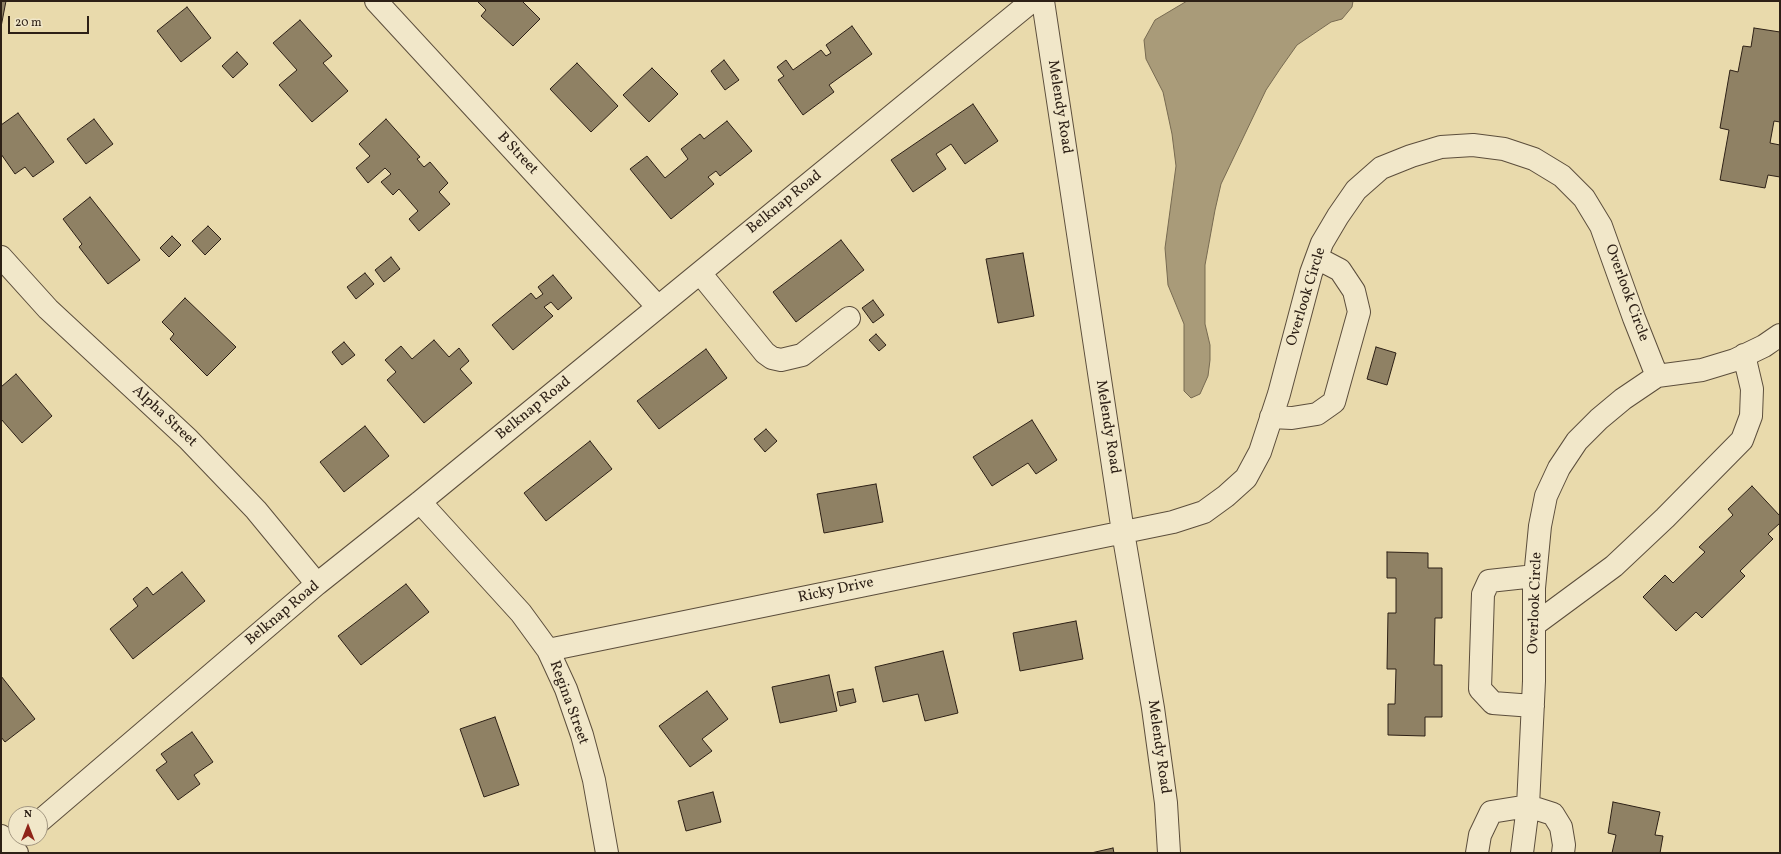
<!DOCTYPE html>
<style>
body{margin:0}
#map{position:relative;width:1781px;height:854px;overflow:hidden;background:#e9daac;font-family:Vollkorn,serif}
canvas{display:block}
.frame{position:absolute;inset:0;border:2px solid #2d2016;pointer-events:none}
.north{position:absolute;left:8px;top:806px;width:40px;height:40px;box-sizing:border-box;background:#f1e7c9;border:1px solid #a39781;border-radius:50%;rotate:0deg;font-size:11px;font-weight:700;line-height:16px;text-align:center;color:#2d2016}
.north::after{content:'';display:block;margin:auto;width:14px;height:18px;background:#8f2418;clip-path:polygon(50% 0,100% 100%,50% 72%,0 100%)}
.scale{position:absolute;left:8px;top:16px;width:81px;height:18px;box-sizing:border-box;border:2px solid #2d2016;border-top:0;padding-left:5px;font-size:12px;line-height:14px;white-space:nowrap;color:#2d2016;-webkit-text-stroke:3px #f1e7c9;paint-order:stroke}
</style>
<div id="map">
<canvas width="1781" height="854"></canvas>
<div class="frame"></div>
<div class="north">N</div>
<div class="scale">20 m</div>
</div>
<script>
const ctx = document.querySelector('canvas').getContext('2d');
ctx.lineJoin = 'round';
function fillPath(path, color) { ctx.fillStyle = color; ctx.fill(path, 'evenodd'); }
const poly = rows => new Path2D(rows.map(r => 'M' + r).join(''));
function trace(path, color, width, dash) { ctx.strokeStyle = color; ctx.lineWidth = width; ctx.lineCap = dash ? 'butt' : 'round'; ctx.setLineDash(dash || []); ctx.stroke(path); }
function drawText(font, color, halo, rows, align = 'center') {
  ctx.font = font + ' Vollkorn,serif'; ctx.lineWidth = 3; ctx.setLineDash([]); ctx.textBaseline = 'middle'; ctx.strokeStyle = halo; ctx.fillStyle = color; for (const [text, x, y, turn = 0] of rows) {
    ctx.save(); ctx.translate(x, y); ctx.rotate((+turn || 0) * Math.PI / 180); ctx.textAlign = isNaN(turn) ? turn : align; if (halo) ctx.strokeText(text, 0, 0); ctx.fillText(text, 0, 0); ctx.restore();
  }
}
const water = poly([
 [1187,1,1353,1,1352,7,1342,19,1331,22,1297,45,1280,69,1266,90,1221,184,1215,210,1205,265,1205,324,1210,345,1210,360,1208,376,1200,394,1191,398,1184,391,1184,324,1168,285,1165,248,1176,166,1172,134,1163,92,1146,59,1144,40,1155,20,1187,1]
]);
fillPath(water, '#a99b79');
trace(water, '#776a51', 1);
const building = poly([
 [1,1,6,1,1,27,1,1],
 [477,1,522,1,540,19,513,46,481,16,486,10,477,1],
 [187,7,211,38,181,62,157,31,187,7],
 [300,20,332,56,323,63,348,91,312,122,279,85,297,70,273,43,300,20],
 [852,26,872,54,829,85,834,92,803,115,778,80,784,76,777,67,786,60,793,70,821,50,826,56,831,53,826,45,852,26],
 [1754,28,1780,32,1780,122,1774,121,1770,143,1780,145,1780,177,1768,175,1765,188,1720,180,1729,130,1720,128,1730,70,1738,72,1743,46,1751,47,1754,28],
 [237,52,248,64,233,78,222,66,237,52],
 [724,60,739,80,725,90,711,71,724,60],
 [577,63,618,106,591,132,550,89,577,63],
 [652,68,678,94,649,122,623,95,652,68],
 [973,104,998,141,965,164,951,144,936,154,946,169,913,192,891,160,973,104],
 [18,113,54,162,33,177,25,167,15,174,1,154,1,125,18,113],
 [94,119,113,144,86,164,67,139,94,119],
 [386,119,420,157,417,159,424,167,430,162,448,183,439,192,450,204,419,231,409,219,418,211,399,189,393,195,381,182,391,174,385,168,368,183,356,168,370,156,359,144,386,119],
 [727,121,752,151,720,176,716,171,708,177,714,184,671,219,630,169,647,156,665,178,688,159,681,149,700,134,704,139,727,121],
 [90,197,140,260,108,284,79,247,82,244,63,219,90,197],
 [208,226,221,239,205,255,192,241,208,226],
 [172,236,181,245,169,257,160,248,172,236],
 [841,240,864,270,796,322,773,292,841,240],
 [1023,253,1034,316,998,323,986,259,1023,253],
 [391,257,400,269,384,282,375,270,391,257],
 [365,273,374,284,356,299,347,287,365,273],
 [553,275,572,298,558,310,551,302,544,307,553,316,513,350,492,325,531,293,536,299,543,294,538,287,553,275],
 [185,298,236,347,207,376,170,339,174,334,162,322,185,298],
 [873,300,884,315,873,323,862,308,873,300],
 [876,334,886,345,879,351,869,340,876,334],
 [434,340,449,357,459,348,469,361,460,369,472,383,424,423,387,380,396,372,385,360,401,346,412,359,434,340],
 [344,342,355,355,342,365,332,352,344,342],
 [1376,347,1396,353,1387,385,1367,379,1376,347],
 [706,349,727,378,659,429,637,401,706,349],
 [16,374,52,416,22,443,1,419,1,387,16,374],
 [1032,420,1057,460,1036,474,1028,463,992,486,973,457,1032,420],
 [365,426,389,456,344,492,320,462,365,426],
 [766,429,777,441,765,452,754,439,766,429],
 [590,441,612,469,546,521,524,493,590,441],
 [876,484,883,522,824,533,817,494,876,484],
 [1752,486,1780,516,1780,523,1768,534,1773,539,1740,571,1745,576,1702,618,1696,612,1676,631,1643,597,1665,575,1673,583,1705,552,1699,547,1733,515,1728,509,1752,486],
 [1387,552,1428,553,1428,568,1442,568,1442,618,1435,618,1434,665,1442,665,1442,717,1425,717,1425,736,1388,735,1388,704,1395,704,1396,669,1387,669,1388,613,1396,613,1396,578,1387,578,1387,552],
 [182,572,205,601,133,659,110,629,138,606,133,599,147,587,153,595,182,572],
 [406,584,429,612,361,665,338,636,406,584],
 [1076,621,1083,659,1020,671,1013,633,1076,621],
 [943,651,958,713,925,721,918,694,883,702,875,667,943,651],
 [829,675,837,711,780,723,772,687,829,675],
 [1,676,35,719,5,742,1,737,1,676],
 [853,689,856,702,840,706,837,692,853,689],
 [707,691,728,719,702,739,712,751,690,767,659,726,707,691],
 [495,717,519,785,484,797,460,729,495,717],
 [192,732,213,762,194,775,200,784,178,800,156,770,167,762,161,754,192,732],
 [713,792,721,822,686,831,678,801,713,792],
 [1613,802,1660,812,1655,835,1663,836,1660,853,1612,853,1616,835,1608,833,1613,802],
 [1113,848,1114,853,1091,853,1113,848]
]);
fillPath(building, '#8f8164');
trace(building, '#2d2016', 1);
const minor = poly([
 [376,1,658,307],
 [1043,1,1123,532,1153,708,1166,803,1169,853],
 [1,257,48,309,188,439,256,510,317,584],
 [700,273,765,353,772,358,781,360,802,355,849,318],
 [1271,417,1292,418,1317,414,1334,402,1359,312,1354,291,1340,270,1317,258],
 [420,502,521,613,548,650,566,689,582,735,594,780,607,853],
 [1534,625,1614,566,1665,518,1742,440,1751,416,1752,389,1744,355],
 [548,650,1173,522,1204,512,1226,496,1246,478,1260,452,1279,394,1311,273,1322,243,1338,216,1356,190,1381,168,1411,156,1441,147,1473,145,1504,149,1534,159,1562,176,1584,198,1601,226,1634,318,1657,376],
 [1533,706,1493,703,1480,689,1483,594,1489,581,1535,576],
 [40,821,317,584,420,502,1032,1],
 [1,836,17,853],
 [1477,853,1480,835,1491,812,1528,806,1553,814,1561,827,1564,845,1563,853],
 [1522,853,1528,806,1534,681,1534,588,1540,526,1546,496,1559,468,1577,441,1599,419,1623,399,1657,376,1702,370,1735,360,1764,346,1780,335]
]);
trace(minor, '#5c4e3c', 24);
trace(minor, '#f1e7c9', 22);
drawText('15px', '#2d2016', '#f1e7c9', [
 ["Melendy Road",1059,107,81],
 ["B Street",517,154,47],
 ["Belknap Road",785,203,-39],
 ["Overlook Circle",1626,293,70],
 ["Overlook Circle",1307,297,-73],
 ["Belknap Road",534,409,-39],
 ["Alpha Street",164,417,43],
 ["Melendy Road",1107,427,81],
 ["Ricky Drive",836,591,-12],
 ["Overlook Circle",1536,603,-88],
 ["Belknap Road",283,614,-40],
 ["Regina Street",568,703,70],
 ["Melendy Road",1158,747,82]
]);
</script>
